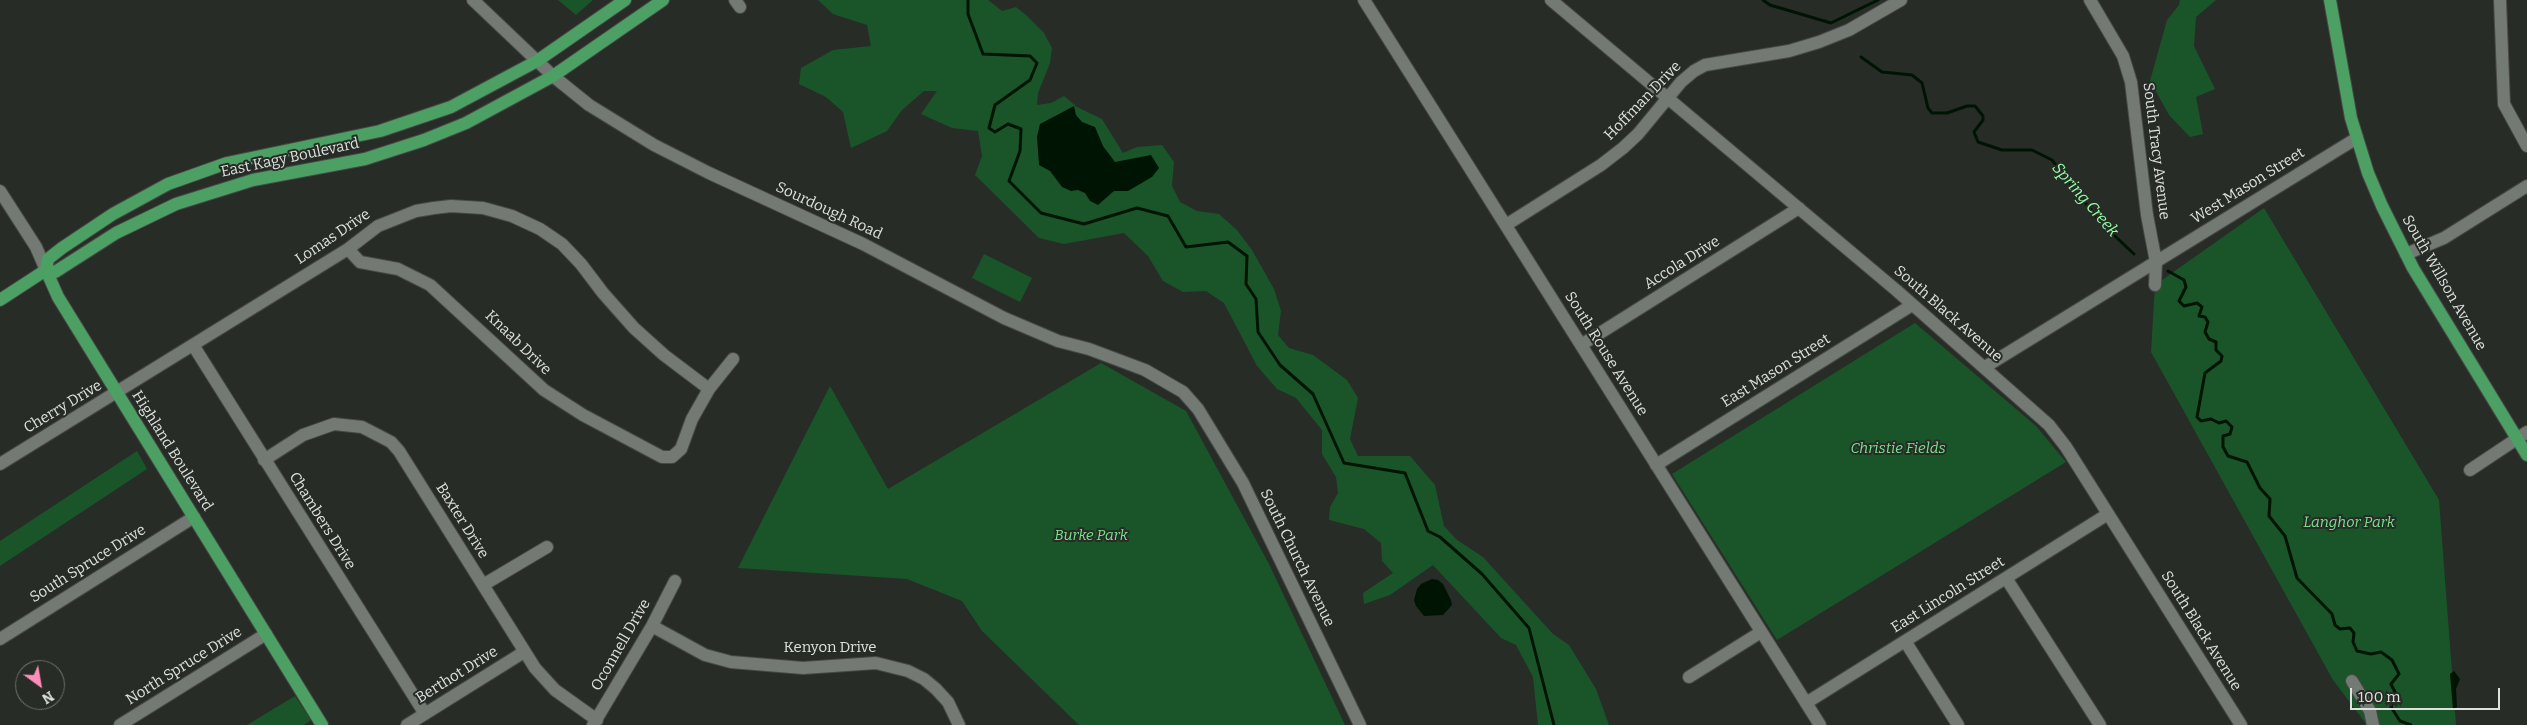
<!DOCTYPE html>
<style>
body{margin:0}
#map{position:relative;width:2527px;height:725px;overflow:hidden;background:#272c27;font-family:Bitter,serif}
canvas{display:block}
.north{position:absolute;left:15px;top:660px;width:50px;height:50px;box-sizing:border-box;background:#272c27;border:1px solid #707470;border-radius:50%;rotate:148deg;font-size:14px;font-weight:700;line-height:20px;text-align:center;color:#dee1de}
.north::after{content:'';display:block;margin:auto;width:18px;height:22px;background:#ff8eb9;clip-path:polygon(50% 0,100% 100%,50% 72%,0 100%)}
.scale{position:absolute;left:2350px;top:688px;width:150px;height:22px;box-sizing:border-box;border:2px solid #dee1de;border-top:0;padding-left:6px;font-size:15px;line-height:18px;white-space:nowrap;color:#dee1de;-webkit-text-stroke:4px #272c27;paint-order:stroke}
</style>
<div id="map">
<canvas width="2527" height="725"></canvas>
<div class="north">N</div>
<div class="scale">100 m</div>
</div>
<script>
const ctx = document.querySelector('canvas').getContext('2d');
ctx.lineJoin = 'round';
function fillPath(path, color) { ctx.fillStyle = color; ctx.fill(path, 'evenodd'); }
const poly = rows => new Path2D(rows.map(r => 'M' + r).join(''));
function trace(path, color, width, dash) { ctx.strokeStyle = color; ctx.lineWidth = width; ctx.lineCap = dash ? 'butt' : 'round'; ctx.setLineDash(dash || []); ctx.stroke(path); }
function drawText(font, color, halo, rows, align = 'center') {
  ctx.font = font + ' Bitter,serif'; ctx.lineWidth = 4; ctx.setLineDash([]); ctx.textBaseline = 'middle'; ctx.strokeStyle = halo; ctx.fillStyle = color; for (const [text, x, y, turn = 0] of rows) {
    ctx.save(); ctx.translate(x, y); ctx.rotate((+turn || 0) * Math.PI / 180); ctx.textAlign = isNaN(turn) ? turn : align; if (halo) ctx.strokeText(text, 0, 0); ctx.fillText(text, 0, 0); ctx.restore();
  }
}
fillPath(poly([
 [558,0,593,0,576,15],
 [818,0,988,0,1002,11,1016,7,1027,16,1044,33,1052,48,1050,63,1038,93,1037,105,1051,103,1064,96,1077,107,1102,119,1123,153,1137,147,1162,145,1174,162,1172,186,1180,202,1197,211,1219,214,1237,230,1252,250,1274,289,1281,311,1278,335,1289,348,1313,355,1347,380,1358,398,1350,439,1358,456,1410,456,1435,485,1444,526,1457,540,1483,557,1553,634,1569,645,1596,689,1609,725,1538,725,1533,677,1516,645,1501,638,1433,565,1390,595,1364,604,1363,593,1393,573,1382,561,1381,543,1364,529,1329,520,1330,507,1338,493,1336,477,1322,454,1322,430,1296,398,1277,389,1257,366,1224,303,1206,291,1183,292,1163,281,1148,256,1124,233,1064,244,1039,238,975,175,982,156,978,131,952,128,921,114,937,91,924,91,902,110,887,131,851,148,843,112,826,97,799,84,801,68,833,50,871,46,867,25,833,14],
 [2180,0,2216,0,2196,17,2194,46,2215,89,2196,97,2203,134,2190,137,2169,115,2150,81,2167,20,2179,5],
 [2264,208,2439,500,2456,725,2367,725,2333,680,2151,352,2155,285],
 [984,254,1032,278,1020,302,972,278],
 [1915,323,2036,426,2066,462,1777,640,1672,474],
 [1101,363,1186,411,1269,564,1345,725,1079,725,982,631,962,601,907,579,738,568,830,386,888,489],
 [137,451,147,469,0,566,0,541],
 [295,696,311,720,304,725,247,725]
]), '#1a5529');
fillPath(poly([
 [1074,106,1076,115,1082,122,1095,127,1103,146,1115,162,1151,155,1159,168,1152,177,1128,191,1114,191,1098,205,1090,201,1085,193,1078,190,1071,191,1062,187,1050,171,1039,165,1037,137,1040,124],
 [1432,579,1438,580,1443,584,1451,600,1452,605,1443,615,1424,616,1416,606,1414,600,1417,589,1421,584],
 [2454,671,2460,679,2456,689,2457,707,2453,710,2450,674]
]), '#001403');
trace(poly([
 [968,0,968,14,983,54,1030,56,1037,63,1030,80,995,105,989,128,995,132,1008,124,1021,129,1020,151,1009,181,1041,213,1084,224,1137,208,1168,216,1186,247,1228,242,1247,256,1246,284,1256,299,1258,332,1280,365,1313,394,1344,463,1405,473,1428,531,1440,537,1482,574,1529,628,1554,725],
 [1763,0,1770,5,1831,23,1878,0],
 [1861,57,1882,72,1912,75,1922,83,1928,108,1932,113,1947,113,1967,106,1975,106,1983,116,1983,120,1974,132,1978,142,2002,150,2032,150,2052,160,2101,223,2134,254],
 [2168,271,2184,280,2186,287,2179,301,2184,306,2197,303,2202,307,2199,316,2205,317,2208,322,2205,332,2209,339,2216,342,2216,350,2222,356,2221,361,2205,373,2197,417,2201,421,2211,419,2219,423,2226,421,2232,427,2230,434,2223,436,2223,447,2228,456,2247,462,2260,488,2270,499,2269,516,2285,536,2297,578,2332,614,2335,625,2340,629,2350,628,2354,633,2353,642,2357,651,2371,654,2381,652,2392,660,2399,674,2391,684,2396,694,2391,707,2400,721,2411,725]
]), '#001403', 3);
const minor = poly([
 [473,0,553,76,589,105,654,145,709,173,863,244,1004,318,1058,341,1089,349,1145,370,1183,392,1198,409,1243,483,1360,725],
 [735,0,740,7],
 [1364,0,1820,725],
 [1551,0,1896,290,2049,425,2066,447,2241,725],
 [2090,0,2123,56,2131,82,2147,215,2156,262,2155,285],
 [2500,0,2504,104,2527,146],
 [0,191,36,247,46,270],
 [1506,225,1601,165,1623,148,1638,134,1681,82,1694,71,1705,65,1789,51,1819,42,1849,30,1901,0],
 [348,249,360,262,398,269,430,285,544,390,583,415,662,457,672,457,681,449,692,419,709,389,733,359],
 [2406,254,2444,238,2527,186],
 [193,345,425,714],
 [1581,345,1799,208],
 [1985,367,2357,138],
 [264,460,303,435,334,424,362,427,391,442,399,451,535,668,555,690,597,720],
 [0,464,348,249,378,226,416,211,434,208,451,206,483,208,512,216,540,229,562,244,581,264,603,293,634,328,664,355,709,389],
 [1656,465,1912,305],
 [2470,470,2527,432],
 [2006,578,2100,725],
 [483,585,547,547],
 [652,626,705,655,731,662,803,668,876,663,908,671,924,679,936,689,948,702,959,725],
 [0,639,194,517],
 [1905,641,1958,725],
 [1689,677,1761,632],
 [2352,681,2370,711,2373,725],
 [1806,703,2108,514],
 [120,725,266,634],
 [407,725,524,652],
 [593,725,652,626,675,581]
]);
const major = poly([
 [2330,0,2351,118,2368,173,2382,206,2413,268,2527,455],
 [46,270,55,272,116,233,176,204,253,180,365,159,424,140,466,123,553,76,663,0],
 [46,270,48,259,62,248,113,214,168,184,227,163,380,131,451,107,537,61,625,0],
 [46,270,58,297,322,725],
 [0,300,46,270]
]);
trace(minor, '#464946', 14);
trace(major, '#464946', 14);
trace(minor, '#737973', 12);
trace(major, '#4da063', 12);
drawText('15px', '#dee1de', '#272c27', [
 ["Hoffman Drive",1643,101,-46],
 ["South Tracy Avenue",2156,151,83],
 ["East Kagy Boulevard",290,158,-12],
 ["West Mason Street",2248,186,-32],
 ["Sourdough Road",829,211,25],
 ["Lomas Drive",333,237,-34],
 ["Accola Drive",1682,263,-32],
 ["South Willson Avenue",2444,283,60],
 ["South Black Avenue",1948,314,41],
 ["Knaab Drive",518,343,44],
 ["South Rouse Avenue",1606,354,58],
 ["East Mason Street",1776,371,-32],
 ["Cherry Drive",63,407,-31],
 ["Highland Boulevard",172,451,58],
 ["Chambers Drive",322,521,58],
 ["Baxter Drive",462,521,58],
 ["South Church Avenue",1297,558,64],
 ["South Spruce Drive",88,564,-32],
 ["East Lincoln Street",1948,595,-32],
 ["South Black Avenue",2201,631,58],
 ["Oconnell Drive",621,645,-60],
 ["Kenyon Drive",830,648],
 ["North Spruce Drive",184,666,-32],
 ["Berthot Drive",457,675,-32]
]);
drawText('italic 15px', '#77e18b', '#272c27', [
 ["Christie Fields",1898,449],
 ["Langhor Park",2349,523],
 ["Burke Park",1091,536]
]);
drawText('italic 16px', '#95ffa7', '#272c27', [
 ["Spring Creek",2085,200,49]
]);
</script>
